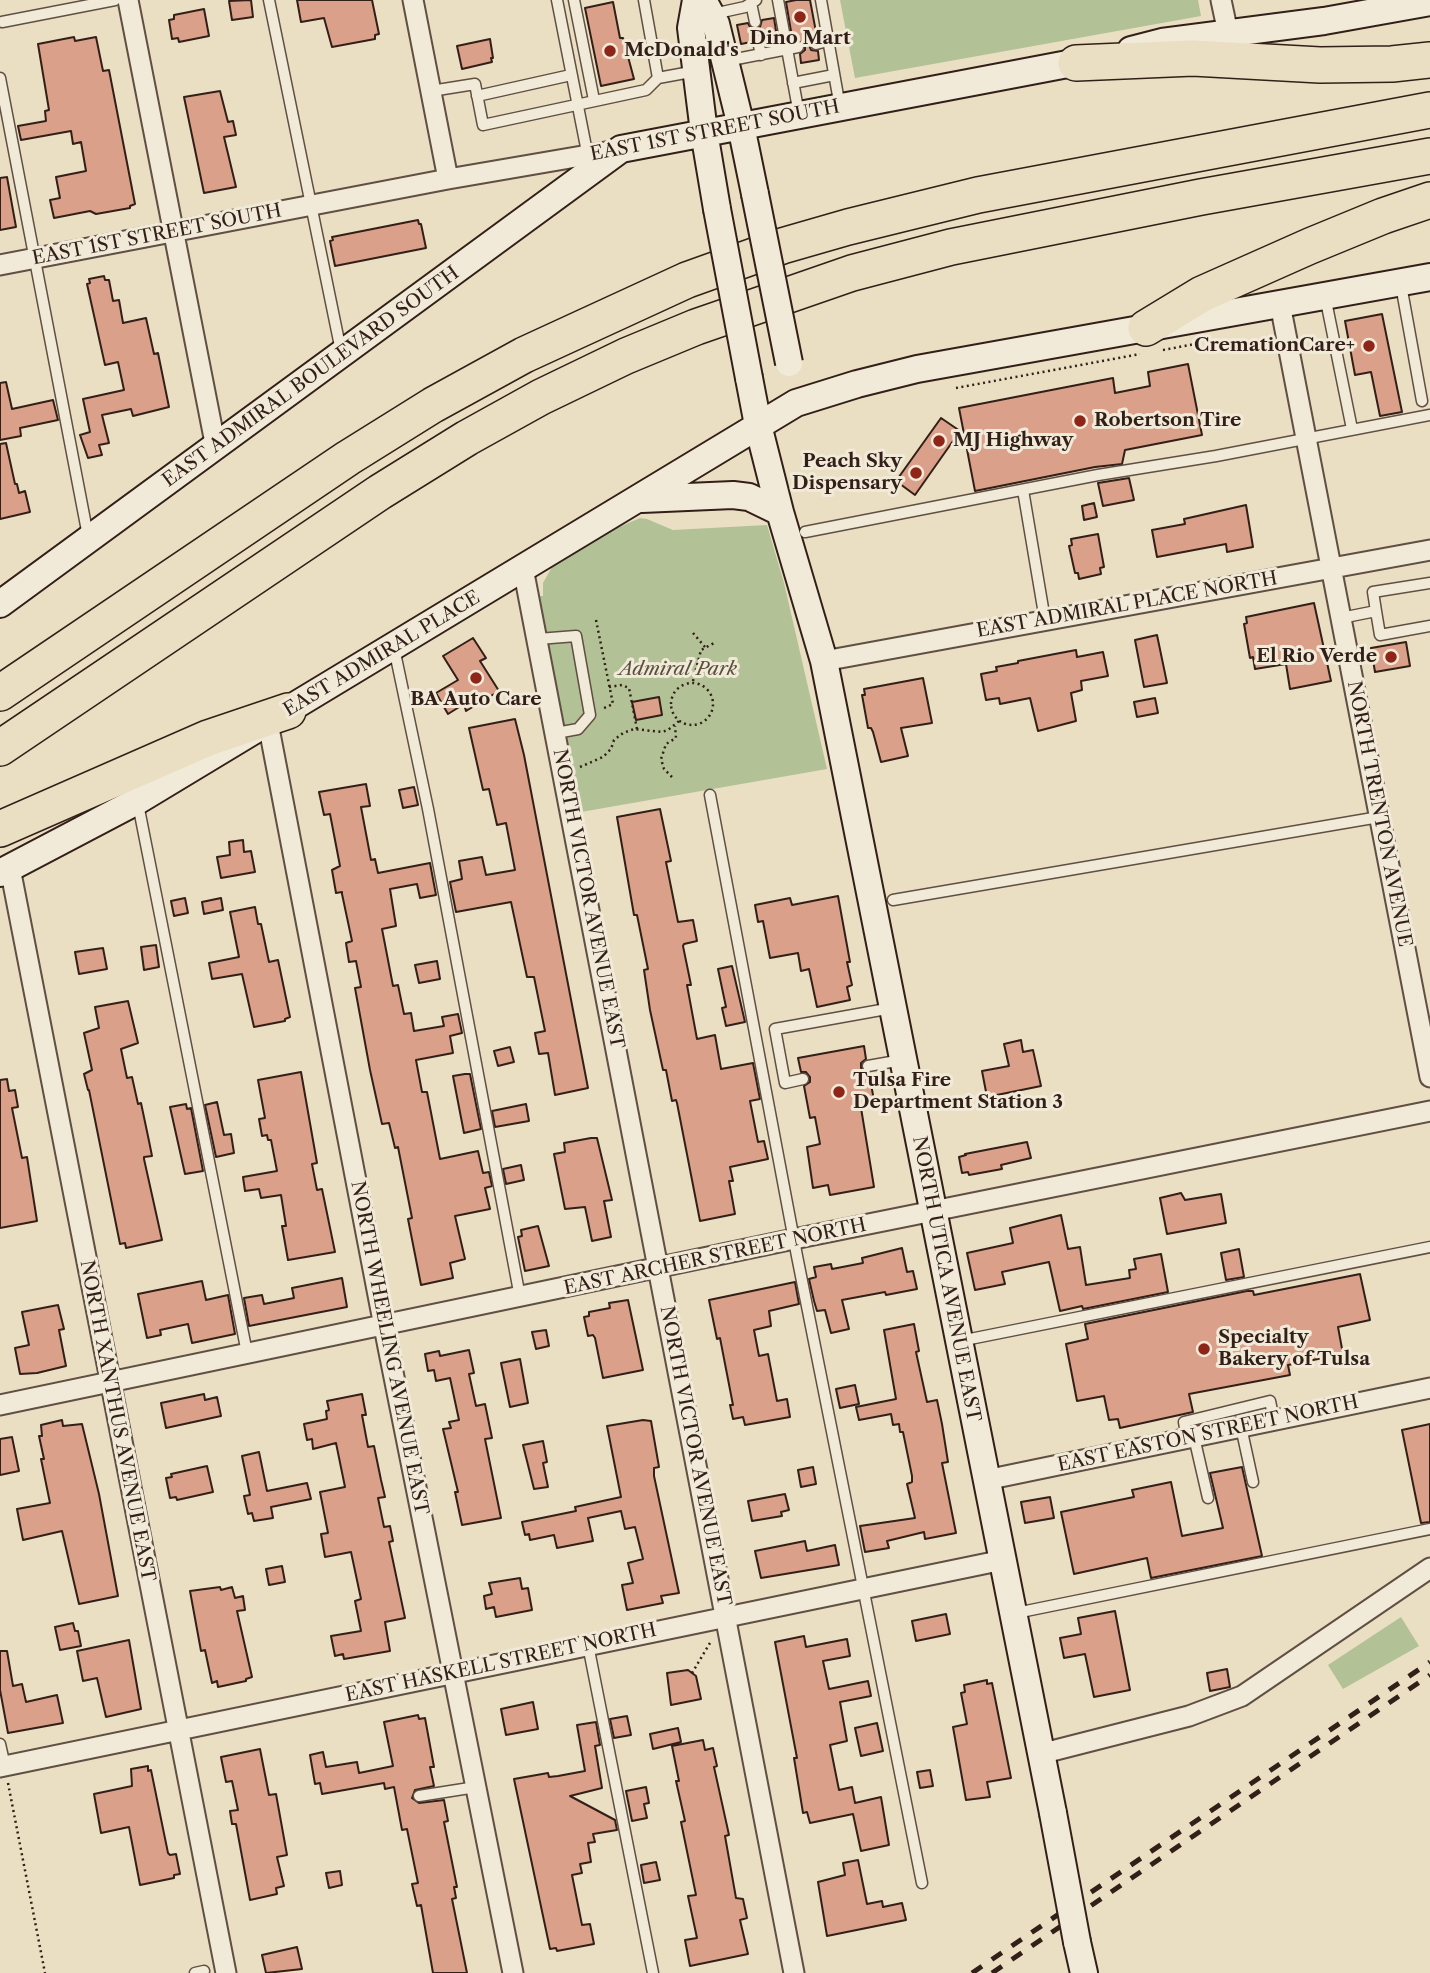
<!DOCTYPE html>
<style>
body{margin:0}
canvas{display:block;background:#eadec3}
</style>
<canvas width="1430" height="1973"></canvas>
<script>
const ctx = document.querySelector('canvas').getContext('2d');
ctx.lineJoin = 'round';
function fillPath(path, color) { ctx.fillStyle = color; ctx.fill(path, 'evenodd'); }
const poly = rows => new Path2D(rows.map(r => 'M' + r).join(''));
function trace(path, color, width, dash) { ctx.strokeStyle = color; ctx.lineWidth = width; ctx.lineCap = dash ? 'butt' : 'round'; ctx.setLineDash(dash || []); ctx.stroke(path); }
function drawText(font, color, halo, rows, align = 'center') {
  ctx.font = font + ' "Libre Caslon Text",serif'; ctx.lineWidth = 6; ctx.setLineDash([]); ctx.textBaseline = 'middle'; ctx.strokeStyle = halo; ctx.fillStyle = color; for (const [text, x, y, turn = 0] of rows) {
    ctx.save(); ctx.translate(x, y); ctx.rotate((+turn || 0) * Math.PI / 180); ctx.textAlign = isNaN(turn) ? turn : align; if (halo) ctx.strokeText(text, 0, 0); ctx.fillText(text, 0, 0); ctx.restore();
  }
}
fillPath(poly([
 [840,0,1198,0,1201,16,855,78],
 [640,518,647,519,673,530,767,525,784,583,827,769,581,812,539,596,543,596,543,583,552,567,612,530],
 [1401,1617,1419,1646,1343,1689,1328,1665]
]), '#b3c296');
const building = poly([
 [251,0,253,17,232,20,229,1,251,0],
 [297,0,372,0,379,34,375,35,375,39,332,47,324,18,301,22,297,0],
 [796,0,810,0,816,32,809,45,811,50,818,51,819,60,801,63,800,54,805,50,805,45,797,40,797,36,792,37,786,2,796,0],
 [613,2,620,38,623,38,634,79,601,86,585,8,613,2],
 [204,9,209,36,179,42,178,38,172,39,169,20,174,19,174,15,204,9],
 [774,18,777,37,765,40,763,36,757,34,753,36,751,42,741,44,737,25,748,23,750,27,756,29,760,27,762,20,774,18],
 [74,37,75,41,96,37,103,71,109,70,135,204,130,206,130,208,96,214,90,211,54,218,50,200,60,198,56,177,86,171,81,142,73,144,71,131,21,140,18,126,46,121,45,111,49,110,38,44,74,37],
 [490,39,493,58,491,58,492,62,462,69,457,46,490,39],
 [220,91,228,122,233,121,236,135,224,137,236,187,204,193,184,97,220,91],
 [7,177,16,227,0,230,0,178,7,177],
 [418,220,419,224,421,224,426,248,335,266,330,241,333,240,332,237,418,220],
 [104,276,105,280,109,280,113,301,119,300,123,323,146,318,154,354,158,353,169,407,133,416,131,409,102,415,109,443,99,445,102,455,88,458,80,435,90,432,83,399,124,390,118,362,105,365,87,284,90,283,89,279,104,276],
 [1382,314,1402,412,1380,416,1371,372,1355,375,1345,321,1382,314],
 [1188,364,1202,435,1125,450,1122,464,1095,467,975,491,959,408,1113,378,1115,393,1150,386,1148,372,1188,364],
 [6,382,12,409,53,400,58,420,20,428,21,436,0,440,0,383,6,382],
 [941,418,960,431,915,495,896,481,941,418],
 [6,443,15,484,17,484,19,493,25,491,30,512,0,519,0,444,6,443],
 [1129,478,1134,500,1103,506,1098,483,1129,478],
 [1094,503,1097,517,1084,520,1082,506,1094,503],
 [1246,505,1253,547,1227,552,1226,544,1157,557,1152,530,1185,524,1184,519,1246,505],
 [1098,534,1104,567,1100,568,1101,574,1079,579,1078,573,1075,573,1069,546,1072,545,1071,539,1098,534],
 [1314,603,1331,681,1290,689,1286,664,1255,669,1253,657,1250,658,1244,624,1247,623,1246,617,1314,603],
 [1157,635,1167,683,1144,687,1135,640,1157,635],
 [473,638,486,658,480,661,499,691,466,711,464,704,448,714,436,693,458,680,443,656,473,638],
 [1406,642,1410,666,1375,672,1371,648,1406,642],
 [1076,650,1077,657,1103,652,1108,676,1081,681,1082,690,1071,693,1076,721,1038,731,1030,698,1000,704,999,698,986,700,981,674,997,671,996,667,1018,663,1018,661,1076,650],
 [923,678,932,723,901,728,908,756,881,762,873,732,871,728,868,728,862,695,865,695,864,689,923,678],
 [659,697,662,715,636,720,632,702,659,697],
 [1155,698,1158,713,1137,717,1134,702,1155,698],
 [515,719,524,755,588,1088,555,1095,548,1053,539,1054,535,1033,545,1031,534,977,527,977,511,902,456,912,450,882,462,879,459,861,482,857,486,875,515,870,506,823,497,825,489,789,483,790,469,728,515,719],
 [366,784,370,806,361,807,371,860,375,859,378,873,430,863,436,895,420,898,417,884,390,889,396,926,382,929,393,986,398,985,404,1014,411,1013,414,1031,444,1026,442,1017,458,1014,462,1033,450,1036,453,1053,416,1060,422,1092,427,1092,440,1159,478,1151,483,1173,489,1172,492,1186,485,1188,490,1209,455,1216,465,1259,450,1263,453,1278,421,1285,408,1219,412,1218,398,1147,395,1148,389,1123,382,1124,370,1070,355,988,361,987,356,961,349,962,346,943,352,941,342,894,342,892,336,893,332,870,340,866,330,814,324,815,319,792,366,784],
 [414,787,418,805,403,808,399,790,414,787],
 [660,809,671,861,666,862,678,922,693,920,697,941,684,944,683,946,691,985,687,985,697,1039,715,1035,721,1069,753,1063,760,1099,750,1101,758,1142,764,1141,768,1159,730,1167,733,1181,729,1181,735,1214,700,1221,677,1103,676,1100,672,1101,666,1070,663,1070,650,1010,644,970,648,969,637,915,634,915,617,817,660,809],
 [243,840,244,852,251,851,255,872,221,878,217,857,230,855,229,842,243,840],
 [838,896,850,962,847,962,852,985,847,987,850,1000,817,1007,809,969,801,971,798,953,770,958,763,921,758,922,755,905,790,898,792,905,838,896],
 [185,898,188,913,174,916,171,901,185,898],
 [221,898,223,910,204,914,202,902,221,898],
 [255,907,258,924,261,924,269,962,278,960,290,1017,285,1019,285,1021,254,1027,242,974,212,979,209,963,239,957,230,912,255,907],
 [156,945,159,967,144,970,141,947,156,945],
 [103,948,107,969,79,974,75,952,103,948],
 [437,961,440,979,419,983,415,965,437,961],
 [732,966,745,1022,726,1026,722,1008,726,1007,718,969,732,966],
 [128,1001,138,1043,121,1049,127,1078,132,1077,138,1104,141,1103,149,1141,152,1156,144,1157,144,1159,162,1240,126,1248,125,1243,120,1244,89,1090,88,1090,84,1074,92,1070,84,1033,99,1028,95,1007,128,1001],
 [1021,1040,1023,1052,1033,1050,1041,1086,987,1097,982,1071,1009,1066,1004,1044,1021,1040],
 [864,1046,866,1059,861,1063,861,1068,865,1073,869,1073,875,1106,861,1108,874,1187,830,1195,828,1185,813,1188,807,1147,820,1144,815,1117,810,1118,804,1086,810,1082,810,1077,806,1072,801,1072,798,1058,864,1046],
 [510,1047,514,1062,498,1066,494,1051,510,1047],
 [301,1072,317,1163,312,1164,317,1190,322,1189,335,1252,288,1260,282,1226,286,1226,281,1195,261,1198,259,1189,245,1191,243,1177,277,1171,271,1140,268,1140,267,1135,262,1136,259,1119,265,1118,258,1080,301,1072],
 [465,1074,470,1074,481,1129,464,1133,453,1076,465,1074],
 [7,1079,9,1091,15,1090,18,1107,12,1108,22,1158,27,1157,37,1221,0,1228,0,1080,7,1079],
 [217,1102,224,1135,231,1134,234,1153,216,1157,205,1105,217,1102],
 [186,1104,187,1109,191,1108,203,1171,185,1174,170,1107,186,1104],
 [526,1104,529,1121,495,1127,492,1111,526,1104],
 [591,1138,597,1138,612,1200,604,1201,611,1237,592,1241,585,1207,565,1209,554,1154,565,1152,564,1143,591,1138],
 [1027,1142,1031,1158,1001,1165,1002,1169,969,1175,968,1172,962,1173,959,1157,966,1155,965,1154,1027,1142],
 [521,1165,524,1180,506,1184,503,1169,521,1165],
 [1181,1193,1185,1200,1221,1194,1226,1223,1167,1234,1160,1198,1181,1193],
 [1061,1215,1068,1249,1080,1247,1086,1285,1130,1278,1129,1270,1136,1269,1134,1259,1161,1254,1168,1292,1083,1309,1082,1306,1060,1311,1049,1262,1002,1272,1005,1284,975,1290,967,1253,1013,1243,1010,1228,1061,1215],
 [538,1226,549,1266,525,1271,518,1237,522,1236,521,1230,538,1226],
 [902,1248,907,1272,913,1271,917,1289,886,1295,885,1292,842,1300,849,1329,831,1333,825,1310,817,1311,814,1301,809,1279,816,1277,814,1267,831,1264,832,1269,863,1263,862,1258,902,1248],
 [1239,1249,1244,1277,1226,1280,1221,1253,1239,1249],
 [1360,1274,1370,1320,1338,1327,1343,1354,1288,1365,1290,1375,1189,1394,1193,1412,1120,1428,1118,1419,1109,1420,1104,1396,1077,1401,1066,1344,1088,1339,1085,1324,1247,1291,1253,1291,1254,1295,1360,1274],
 [342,1278,347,1307,249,1326,244,1298,262,1295,264,1304,294,1298,292,1288,342,1278],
 [202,1281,206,1300,228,1295,235,1334,192,1343,188,1324,160,1330,161,1335,147,1338,138,1294,202,1281],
 [795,1282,799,1304,769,1311,771,1326,754,1330,759,1356,768,1354,777,1401,787,1399,790,1417,745,1425,743,1417,733,1419,730,1405,733,1405,720,1338,717,1339,709,1300,795,1282],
 [628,1300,643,1370,603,1378,595,1338,593,1335,588,1336,584,1317,589,1316,589,1312,610,1308,609,1303,628,1300],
 [58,1305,64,1329,59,1330,66,1366,37,1373,20,1374,15,1348,29,1345,22,1312,58,1305],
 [914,1324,919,1351,916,1352,927,1402,937,1400,942,1424,948,1462,942,1463,956,1533,925,1539,924,1532,887,1541,889,1548,865,1552,860,1526,915,1518,907,1484,912,1482,912,1476,903,1432,900,1432,899,1424,893,1425,891,1414,859,1420,856,1407,896,1399,884,1330,914,1324],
 [546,1330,549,1346,536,1349,532,1332,546,1330],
 [469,1350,474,1373,469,1374,476,1406,485,1404,492,1438,485,1439,501,1518,462,1525,455,1492,458,1492,443,1429,451,1428,449,1422,459,1420,450,1378,436,1381,434,1370,428,1371,425,1354,439,1351,440,1356,469,1350],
 [520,1359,528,1403,510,1407,501,1363,520,1359],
 [855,1385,859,1404,840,1408,836,1389,855,1385],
 [204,1394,205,1400,217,1397,221,1416,166,1428,161,1403,204,1394],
 [362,1394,366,1415,362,1415,368,1447,374,1446,381,1480,385,1497,378,1498,384,1527,390,1526,393,1541,389,1542,405,1618,385,1622,390,1651,344,1659,343,1654,335,1656,331,1636,361,1631,355,1601,361,1599,351,1552,325,1557,321,1534,328,1533,320,1492,345,1487,336,1443,313,1449,312,1439,307,1440,304,1424,327,1419,326,1411,329,1410,327,1401,362,1394],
 [62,1420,63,1426,82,1424,99,1494,118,1596,79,1604,62,1531,23,1540,17,1509,50,1503,41,1459,44,1459,39,1436,42,1436,41,1425,62,1420],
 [643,1420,651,1421,659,1467,654,1468,654,1476,679,1593,661,1596,663,1603,627,1610,622,1585,633,1583,628,1563,643,1559,635,1527,625,1529,621,1511,588,1518,593,1541,557,1548,554,1535,530,1540,529,1534,525,1535,522,1522,576,1511,575,1507,621,1497,607,1426,643,1420],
 [1430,1424,1430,1522,1421,1523,1402,1430,1430,1424],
 [12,1437,19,1471,0,1475,0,1439,12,1437],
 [543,1441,547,1462,543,1463,548,1487,534,1489,523,1445,543,1441],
 [259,1452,267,1491,307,1483,311,1499,271,1507,273,1518,254,1521,252,1513,248,1514,244,1496,250,1495,242,1456,259,1452],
 [207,1466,213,1492,177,1500,176,1497,170,1498,166,1478,172,1477,171,1474,207,1466],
 [813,1467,816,1484,801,1487,798,1470,813,1467],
 [1242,1467,1262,1556,1151,1578,1147,1558,1074,1574,1061,1512,1134,1497,1132,1490,1171,1482,1182,1536,1223,1528,1210,1473,1242,1467],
 [785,1494,789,1510,781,1512,782,1516,752,1521,748,1501,785,1494],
 [1050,1497,1054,1518,1025,1523,1021,1502,1050,1497],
 [805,1541,807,1551,835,1545,839,1565,761,1578,755,1551,805,1541],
 [282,1566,285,1582,269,1585,266,1569,282,1566],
 [520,1578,522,1589,528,1588,532,1610,496,1617,494,1607,486,1609,484,1596,492,1594,489,1583,520,1578],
 [220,1587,221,1590,232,1587,235,1598,243,1596,245,1610,237,1611,252,1677,246,1679,246,1681,218,1687,217,1681,212,1683,205,1650,201,1651,190,1591,220,1587],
 [1115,1611,1130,1690,1094,1697,1085,1654,1064,1658,1060,1638,1081,1634,1078,1618,1115,1611],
 [946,1614,950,1634,916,1641,912,1621,946,1614],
 [73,1623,75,1631,78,1631,81,1646,60,1650,55,1627,73,1623],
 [804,1636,806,1647,847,1639,850,1656,823,1661,829,1689,868,1681,871,1696,840,1702,847,1741,830,1745,839,1790,852,1787,855,1803,881,1797,889,1845,861,1851,853,1814,810,1823,807,1812,803,1813,794,1758,797,1758,775,1642,804,1636],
 [129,1640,141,1709,106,1717,97,1678,83,1681,77,1651,129,1640],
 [0,1651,7,1651,13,1686,22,1684,26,1702,57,1695,63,1723,8,1733,0,1690,0,1651],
 [1227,1669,1230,1687,1210,1691,1207,1673,1227,1669],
 [688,1670,696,1676,701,1699,671,1705,667,1673,688,1670],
 [987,1680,987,1684,992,1683,1011,1778,987,1782,990,1797,966,1800,953,1727,967,1724,961,1693,965,1692,964,1685,987,1680],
 [533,1702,538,1729,506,1735,501,1709,533,1702],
 [418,1715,419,1719,425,1718,434,1767,430,1767,434,1786,415,1790,412,1798,419,1803,444,1800,448,1821,444,1822,457,1887,454,1887,456,1898,452,1899,467,1973,433,1973,421,1905,417,1906,412,1884,418,1883,407,1829,402,1830,394,1787,385,1789,384,1783,322,1794,320,1783,315,1784,310,1755,323,1752,326,1767,357,1762,359,1773,393,1766,384,1722,418,1715],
 [627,1716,631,1735,614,1738,610,1719,627,1716],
 [596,1722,600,1745,595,1746,602,1788,570,1796,615,1820,617,1830,593,1834,595,1842,588,1843,591,1862,580,1864,582,1873,572,1875,582,1925,590,1924,594,1944,557,1951,556,1948,550,1949,514,1779,548,1773,549,1777,558,1776,585,1771,577,1725,596,1722],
 [877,1723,883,1751,861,1756,855,1728,877,1723],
 [678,1728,681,1742,653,1749,650,1734,678,1728],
 [703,1740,705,1750,713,1748,717,1766,714,1767,729,1835,725,1836,736,1898,743,1899,747,1918,740,1920,748,1954,690,1966,685,1940,697,1938,688,1896,696,1895,681,1822,685,1821,676,1781,679,1781,672,1746,703,1740],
 [260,1749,269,1795,276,1794,287,1855,277,1857,284,1886,276,1888,277,1894,250,1900,236,1824,232,1824,230,1811,238,1810,232,1781,226,1782,221,1757,260,1749],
 [148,1766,148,1771,151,1770,168,1853,170,1855,176,1854,180,1874,174,1875,174,1878,140,1885,129,1827,101,1833,94,1794,132,1786,131,1769,148,1766],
 [930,1770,933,1786,920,1788,917,1772,930,1770],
 [646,1787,649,1803,644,1804,647,1818,632,1821,626,1791,646,1787],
 [858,1860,867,1904,882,1901,883,1907,902,1903,906,1920,827,1936,818,1882,845,1875,843,1863,858,1860],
 [656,1862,660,1880,644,1883,641,1865,656,1862],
 [340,1871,342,1885,329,1888,326,1873,340,1871],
 [297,1947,302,1969,266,1973,262,1955,297,1947]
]);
fillPath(building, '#dba089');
trace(building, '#321f18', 2);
const lane = poly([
 [269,0,341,351],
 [557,0,588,157],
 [574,0,594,100],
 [778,0,799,114],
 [821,0,840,107],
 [751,3,755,22],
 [713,14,745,7,756,0],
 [2,22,115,0],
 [758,41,761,55],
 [816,44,828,41],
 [726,61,798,47],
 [0,78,88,536],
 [658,78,696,71],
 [793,83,834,75],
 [431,91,475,84,483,125,646,90,658,78,644,0],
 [477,96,571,75],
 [1401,285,1422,401],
 [1325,296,1352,429],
 [1023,490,1045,620],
 [805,532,1098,475,1216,456,1430,415],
 [1376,611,1373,592,1430,583],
 [1341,618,1376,611,1380,635,1430,626],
 [538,639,576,636,590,715,578,729,556,733],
 [394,648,428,809,520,1297],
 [710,795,797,1256,922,1883],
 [138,804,247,1353],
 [893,900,1379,817],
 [868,1066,902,1060],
 [803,1079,785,1083,775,1029,892,1008],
 [960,1341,1430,1247],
 [1241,1427,1253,1482],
 [1194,1437,1208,1498],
 [1187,1438,1184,1422,1270,1401,1274,1420],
 [1016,1613,1430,1529],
 [588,1645,653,1973],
 [0,1744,5,1766],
 [419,1796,476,1787],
 [195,1973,204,1971]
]);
const street = poly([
 [128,0,216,448],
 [413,0,448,179],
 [1221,0,1228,33],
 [0,265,448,179,617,150],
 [1280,304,1430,1077],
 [523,568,794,1973],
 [824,661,1430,550],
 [268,723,388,1347,513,1973],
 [10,868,226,1973],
 [0,1405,794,1239,1430,1111],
 [986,1480,1430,1388],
 [1040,1754,1189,1716,1242,1696,1430,1568],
 [0,1767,1003,1560]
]);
const secondary = poly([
 [696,0,691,28,704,132,717,209],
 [703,0,716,24,741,126,755,194],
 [1131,50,1162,42,1324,21,1430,2],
 [749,378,758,425,780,512,824,661,1053,1813],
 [642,499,733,495,749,497,780,512],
 [0,604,621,149,1094,59],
 [0,873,137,801,796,403,857,384,917,369,1430,277],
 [1077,1942,1084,1973]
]);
const highway = poly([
 [1076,63,1193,58,1320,65,1392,64,1430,60],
 [1146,328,1202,294,1310,246,1383,216,1430,200],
 [0,693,348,458,433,405,524,355,687,280,782,246,848,227,978,195,1430,110],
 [0,748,380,492,467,438,541,397,626,356,696,327,852,273,951,247,1201,197,1430,156],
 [0,829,208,738,288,711]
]);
trace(lane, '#604f43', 13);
trace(street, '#604f43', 23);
trace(secondary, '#321f18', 30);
trace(highway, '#321f18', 38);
trace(poly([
 [1163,350,1195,344],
 [956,388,1140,354],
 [596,620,613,704,602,709],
 [693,633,705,647],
 [693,681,701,650,716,642],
 '671 704a21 21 0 1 1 42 0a21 21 0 1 1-42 0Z',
 [609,687,622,685,629,688,637,729],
 [580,767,603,757,611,749,614,740,623,733,634,729,662,732,668,730,679,721],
 [672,777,664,769,661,759,666,744,676,738,675,726],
 [692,1673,710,1643],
 [8,1783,45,1973]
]), '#321f18', 2.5, [2, 3.5]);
trace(lane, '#f1ead8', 10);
trace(street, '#f1ead8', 19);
trace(secondary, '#f1ead8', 26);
trace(highway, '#eadec3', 35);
trace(poly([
 [972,1973,1430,1662],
 [992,1973,1430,1675]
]), '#321f18', 5, [12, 12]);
const secondaryBridge = poly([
 [755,194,789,363],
 [717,209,749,378],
 [1053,1813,1077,1942]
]);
trace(secondaryBridge, '#321f18', 30, []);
trace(secondaryBridge, '#f1ead8', 26);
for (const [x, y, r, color] of [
 [800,17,7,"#8f2418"],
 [610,51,7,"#8f2418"],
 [1369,346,7,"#8f2418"],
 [1080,421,7,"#8f2418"],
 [939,441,7,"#8f2418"],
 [916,473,7,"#8f2418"],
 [1391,657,7,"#8f2418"],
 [476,678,7,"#8f2418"],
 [839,1092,7,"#8f2418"],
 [1204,1349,7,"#8f2418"]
]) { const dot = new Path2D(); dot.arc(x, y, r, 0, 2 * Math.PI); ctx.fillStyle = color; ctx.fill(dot); trace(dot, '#f1ead8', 2.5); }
drawText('bold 19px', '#321f18', '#f1ead8', [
 ["Dino Mart",800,39,"center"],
 ["McDonald's",624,51],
 ["CremationCare+",1355,346,"right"],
 ["Robertson Tire",1094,421],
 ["MJ Highway",953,441],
 ["Peach Sky",902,462,"right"],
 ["Dispensary",902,484,"right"],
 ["El Rio Verde",1377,657,"right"],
 ["BA Auto Care",476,700,"center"],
 ["Tulsa Fire",853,1081],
 ["Department Station 3",853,1103],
 ["Specialty",1218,1338],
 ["Bakery of Tulsa",1218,1360]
], 'left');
drawText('19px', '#321f18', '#f1ead8', [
 ["EAST 1ST STREET SOUTH",715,131,-11],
 ["EAST 1ST STREET SOUTH",157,235,-11],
 ["EAST ADMIRAL BOULEVARD SOUTH",311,377,-36],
 ["EAST ADMIRAL PLACE NORTH",1127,605,-10],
 ["EAST ADMIRAL PLACE",382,654,-31],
 ["NORTH TRENTON AVENUE",1379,814,79],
 ["NORTH VICTOR AVENUE EAST",588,899,79],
 ["EAST ARCHER STREET NORTH",715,1257,-12],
 ["NORTH UTICA AVENUE EAST",946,1279,79],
 ["NORTH WHEELING AVENUE EAST",389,1348,79],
 ["NORTH XANTHUS AVENUE EAST",117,1421,79],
 ["EAST EASTON STREET NORTH",1208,1434,-12],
 ["NORTH VICTOR AVENUE EAST",695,1456,79],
 ["EAST HASKELL STREET NORTH",501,1663,-12]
]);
drawText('italic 19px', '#59503e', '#f1ead8', [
 ["Admiral Park",678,670]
]);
</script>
